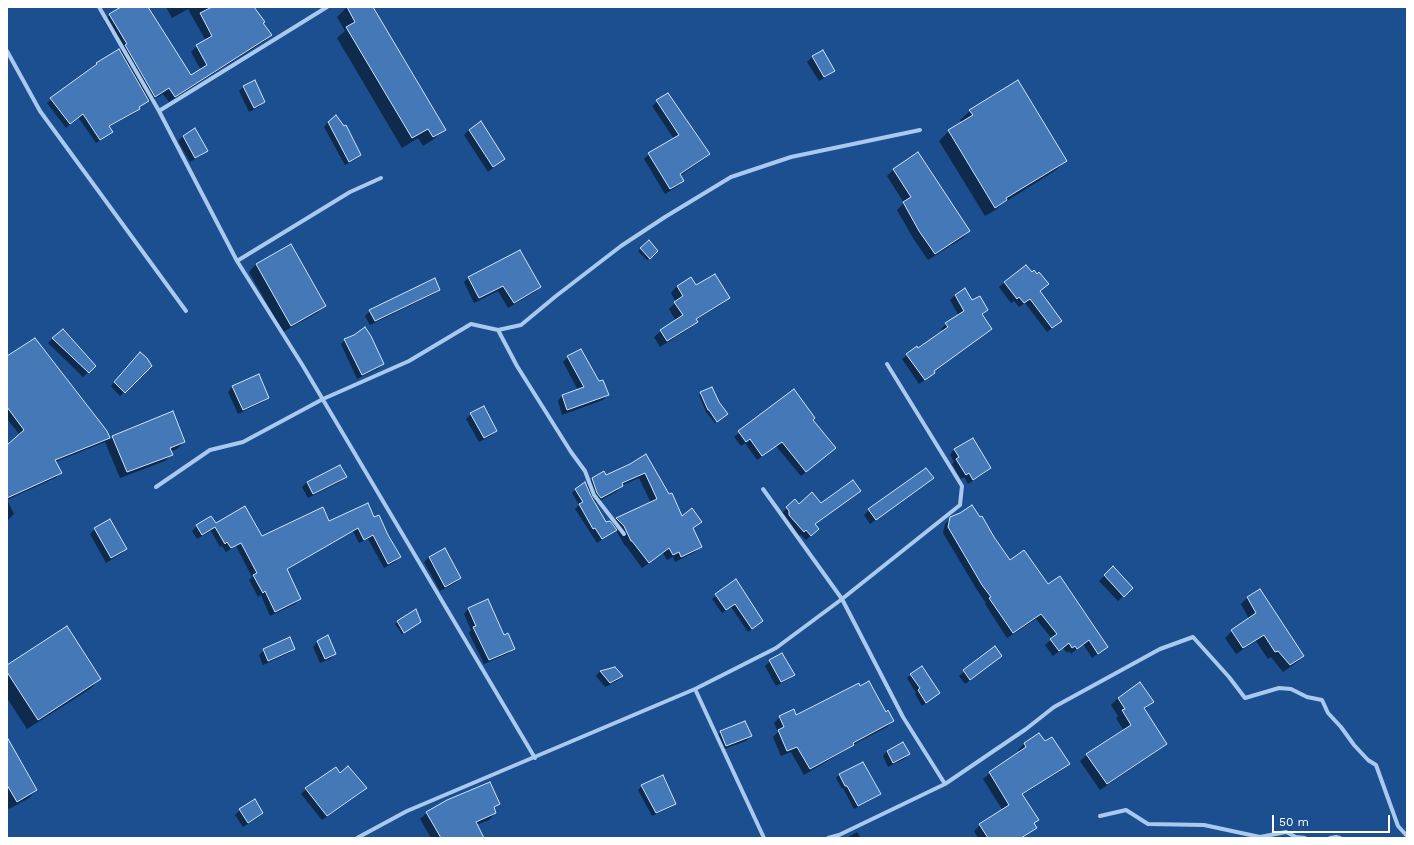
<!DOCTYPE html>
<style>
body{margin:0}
#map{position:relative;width:1414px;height:845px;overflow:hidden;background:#1b4f8f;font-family:"Work Sans",sans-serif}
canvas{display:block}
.frame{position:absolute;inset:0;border:8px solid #fff;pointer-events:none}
.scale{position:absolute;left:1272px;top:815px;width:118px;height:18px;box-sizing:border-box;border:2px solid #fff;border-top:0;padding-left:5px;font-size:12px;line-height:14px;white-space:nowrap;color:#fff;-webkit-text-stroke:3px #1b4f8f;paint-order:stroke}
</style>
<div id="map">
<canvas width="1414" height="845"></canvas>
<div class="frame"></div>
<div class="scale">50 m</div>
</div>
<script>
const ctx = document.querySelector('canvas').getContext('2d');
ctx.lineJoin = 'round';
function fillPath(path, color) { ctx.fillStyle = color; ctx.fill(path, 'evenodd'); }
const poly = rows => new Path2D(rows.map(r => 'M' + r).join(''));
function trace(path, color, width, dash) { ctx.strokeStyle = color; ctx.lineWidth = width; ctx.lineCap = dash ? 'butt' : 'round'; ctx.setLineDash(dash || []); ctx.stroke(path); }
fillPath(poly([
 [123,7,147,7,190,76,201,70,191,52,197,46,206,41,188,9,172,18,166,7,253,7,262,23,271,35,265,41,169,102,163,94,149,102,148,100,138,108,139,109,135,113,108,127,112,132,96,143,78,117,66,128,47,103,97,63,122,50,104,21,110,15],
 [347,7,372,7,444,129,434,139,423,146,418,138,402,148,337,38,345,31,337,17],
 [822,51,834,70,829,75,819,81,807,62,812,57],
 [244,86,264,102,259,107,249,112,239,91],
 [668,94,709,154,704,159,680,176,683,181,678,186,665,194,644,159,649,154,674,139,652,106],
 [970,111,1066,161,1056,170,1002,204,997,209,985,216,939,141,949,131,962,123,960,120],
 [328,122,360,155,356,159,345,165,324,127],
 [469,130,504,159,488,172,464,135],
 [183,136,206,151,202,155,190,162,178,141],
 [893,170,969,231,963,238,928,260,913,238,897,210,904,203,887,176],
 [649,242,657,251,647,260,638,251],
 [256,264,324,306,317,313,283,332,249,272],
 [1025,266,1031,274,1047,284,1040,291,1061,321,1047,332,1025,303,1019,307,1014,301,1011,303,999,287],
 [469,277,540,287,535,292,508,308,498,291,474,303,464,282],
 [677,286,696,286,728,298,722,304,696,320,697,322,690,328,660,347,654,337,661,331,676,321,669,309,676,302,671,293],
 [439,290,434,294,370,325,365,316,370,311],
 [965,290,972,302,987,310,933,371,934,373,919,384,902,359,907,355,918,350,943,331,941,329,946,324,959,316,950,300,955,295],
 [53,338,94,366,83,377,48,343],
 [345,340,383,364,379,368,357,379,341,344],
 [7,357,107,431,110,440,113,437,184,442,177,449,170,452,171,455,165,461,120,478,105,442,55,462,61,473,55,478,7,500,7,447,20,435,7,419],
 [136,357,151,366,120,396,111,386],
 [568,357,599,383,608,395,603,400,562,415,558,401,562,396,578,390,563,362],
 [232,387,268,397,263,402,238,414,228,392],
 [794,390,830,452,801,476,776,446,757,460,745,443,741,446,734,437],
 [701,393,724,416,715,423,706,412,699,395],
 [483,407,496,431,491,436,479,442,466,419,471,414],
 [972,439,990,468,985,473,968,484,964,477,961,479,952,464,954,462,950,455,954,450],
 [645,456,682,517,701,522,693,529,701,546,695,552,675,562,673,557,667,560,663,553,642,568,626,546,625,546,616,530,611,534,597,543,575,509,579,505,572,493,576,489,586,486,592,479,604,472,606,476,631,465],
 [639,478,651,503,617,519,611,525,606,524,594,504,616,492,623,485],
 [345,477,340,482,308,498,302,487,307,482],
 [928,482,870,524,864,515,869,510],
 [854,495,814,525,813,534,806,540,801,535,798,536,782,513,787,508,799,505,821,504],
 [7,500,14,514,7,521],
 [374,518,387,535,400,557,395,562,384,568,368,539,359,543,353,531,286,570,300,599,295,604,270,616,261,595,258,597,249,580,252,577,236,546,226,552,222,546,220,547,211,531,197,539,192,531,197,526,215,524,261,537,328,522],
 [951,518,993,538,1010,562,1048,585,1107,646,1092,658,1083,644,1071,654,1069,651,1067,653,1063,648,1053,656,1045,645,1052,639,1036,619,1007,638,985,604,986,603,977,590,943,533,945,524],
 [95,529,126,549,121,554,106,563,90,534],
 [429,557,460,578,455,583,440,591,424,562],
 [1113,568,1132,588,1118,601,1099,581],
 [736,581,762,621,748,632,731,607,722,613,712,599],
 [1248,597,1303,656,1296,663,1283,672,1271,657,1268,659,1256,641,1236,654,1225,638,1232,631,1249,619,1241,604],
 [487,600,504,636,514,648,509,653,484,664,469,633,471,630,464,614,468,609],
 [398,622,417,624,402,634,395,624],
 [317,642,335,654,330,659,320,663,313,647],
 [995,648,1001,656,965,684,959,676],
 [294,649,289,653,263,665,259,655,264,650],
 [770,661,794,674,789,679,776,686,765,666],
 [7,666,100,679,90,689,27,729,7,698],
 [921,667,939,693,922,706,915,694,916,693,907,678],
 [600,671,622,676,617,681,605,687,596,676],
 [1140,683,1152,702,1144,710,1166,744,1159,750,1100,790,1080,761,1087,755,1124,731,1116,718,1118,716,1111,705,1118,698],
 [860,687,893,721,887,727,851,746,846,750,804,775,791,752,781,756,773,737,778,732,774,723,780,717,796,717],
 [721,732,751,736,746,741,721,750,716,737],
 [1039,734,1045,743,1069,764,1062,770,1022,795,1038,820,1033,824,1036,828,1023,838,978,838,974,831,980,825,1003,811,983,779,990,773,1020,753,1018,750,1024,744],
 [7,741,36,790,29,798,9,809,7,806],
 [887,751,909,754,904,759,888,767,883,756],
 [862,764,880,794,876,797,854,809,843,788,842,789,836,778,839,775],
 [340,775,366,788,361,793,322,820,301,794,306,789],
 [642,786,675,804,671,807,652,816,638,790],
 [498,804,494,809,495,813,489,820,476,825,483,838,431,838,420,819,427,813],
 [240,810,262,813,257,818,243,827,235,815],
 [857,832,861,838,847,838]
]), '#0007');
const building = poly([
 [121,7,148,7,191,75,207,65,196,45,212,36,200,13,212,7,254,7,265,22,263,23,272,35,175,97,169,88,155,97,125,45,127,44,109,14,121,7],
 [347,7,373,7,446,130,433,137,428,129,412,138,346,27,355,22,347,7],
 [119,49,149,101,139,107,140,109,109,126,113,132,100,140,83,114,70,124,50,98,97,64,96,63,119,49],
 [823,50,835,71,824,77,812,56,823,50],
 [255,80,265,102,254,108,243,86,255,80],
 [1018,80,1067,161,1006,198,1007,200,995,208,948,130,973,115,969,110,1018,80],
 [668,93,710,154,680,174,684,181,670,189,648,153,679,135,656,100,668,93],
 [336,115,344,126,346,125,361,155,349,162,328,122,336,115],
 [481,121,505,159,493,167,469,130,481,121],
 [195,128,208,151,195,158,183,136,195,128],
 [918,152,970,231,935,254,919,231,903,202,911,197,893,169,918,152],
 [649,240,658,251,650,259,640,248,649,240],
 [291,244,326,306,291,326,256,264,291,244],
 [520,250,541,287,514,303,503,286,479,298,468,277,520,250],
 [1026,265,1032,272,1034,270,1037,274,1039,272,1049,284,1040,291,1062,321,1052,328,1030,299,1024,303,1019,297,1017,299,1004,282,1026,265],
 [715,274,730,298,696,319,698,322,667,341,660,330,683,315,674,302,683,296,677,286,691,277,696,285,715,274],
 [435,278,440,290,375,321,369,310,435,278],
 [965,288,972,300,980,296,988,310,982,314,992,329,934,371,935,373,925,380,906,354,917,346,918,348,948,327,945,323,964,311,955,295,965,288],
 [365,327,371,336,384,364,362,375,344,339,354,335,365,327],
 [63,329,96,366,89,373,52,338,63,329],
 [35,338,107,431,110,438,55,460,62,473,7,498,7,445,24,430,7,407,7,356,35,338],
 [581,349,599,381,603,380,609,395,567,410,562,395,584,387,567,356,581,349],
 [140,352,147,358,152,366,125,393,114,382,140,352],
 [259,374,269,398,243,410,232,386,259,374],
 [712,387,719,402,728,414,717,422,709,410,708,410,700,392,712,387],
 [794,389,815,418,813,420,836,448,806,472,782,442,762,456,750,439,746,442,738,431,794,389],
 [484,406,497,431,484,438,470,413,484,406],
 [173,411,185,442,170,448,173,455,127,472,112,436,173,411],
 [973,438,991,468,973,480,969,473,966,475,956,459,959,457,954,449,973,438],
 [646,454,669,494,672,493,682,516,692,508,702,522,693,528,702,547,681,557,679,552,673,555,669,548,649,563,632,541,631,541,624,526,616,518,657,499,645,473,622,483,623,486,601,498,597,493,592,478,604,471,606,475,630,464,646,454],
 [340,465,347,477,313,494,307,482,340,465],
 [926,468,934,478,876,520,868,509,926,468],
 [853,480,861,491,815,524,819,529,811,536,806,530,804,532,789,515,789,511,786,507,795,499,799,504,812,492,821,503,853,480],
 [585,482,591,496,606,522,610,521,617,530,602,539,595,528,593,529,579,504,583,502,575,489,585,482],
 [368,503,374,517,379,515,388,535,401,557,388,564,373,535,364,540,358,528,287,569,301,599,275,612,265,591,263,593,253,575,257,573,241,543,231,548,227,542,225,544,215,527,202,535,196,525,211,516,216,523,245,506,262,536,323,507,329,521,368,503],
 [972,505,980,517,982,516,994,537,1010,560,1024,550,1048,584,1060,576,1108,647,1098,654,1089,640,1077,649,1075,646,1072,648,1069,643,1059,651,1050,639,1057,634,1041,614,1013,633,989,598,991,597,982,585,948,527,950,517,960,513,972,505],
 [110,519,127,549,111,558,94,528,110,519],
 [445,548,461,578,445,587,429,557,445,548],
 [1113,566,1133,588,1124,597,1104,575,1113,566],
 [736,579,763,621,752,629,735,604,726,610,715,594,736,579],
 [1260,589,1304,656,1290,665,1278,651,1275,652,1264,635,1243,648,1231,630,1256,613,1247,597,1260,589],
 [488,599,504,635,508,633,515,649,489,660,473,627,476,626,468,608,488,599],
 [416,609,421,622,404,633,397,621,416,609],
 [67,626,101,679,38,720,7,672,7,665,67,626],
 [328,635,336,654,325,659,317,641,328,635],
 [290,637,295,649,268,661,263,649,290,637],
 [995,646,1002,656,970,680,963,670,995,646],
 [782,653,795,675,781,682,769,660,782,653],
 [922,666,940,693,926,703,918,690,920,688,910,674,922,666],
 [615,667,623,676,610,683,600,671,615,667],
 [869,681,886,712,888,710,894,721,853,743,854,745,810,769,797,747,787,751,778,730,784,727,779,716,794,709,796,715,859,683,860,686,869,681],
 [1140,682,1154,702,1144,708,1167,744,1107,784,1086,754,1131,725,1122,710,1125,709,1118,698,1140,682],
 [745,721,752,736,726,746,720,731,745,721],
 [1039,733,1045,741,1052,737,1070,764,1022,794,1039,820,1034,823,1037,828,1021,838,988,838,979,824,1009,805,989,772,1026,747,1024,743,1039,733],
 [7,737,37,790,17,802,7,785,7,737],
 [903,742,910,754,893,763,887,751,903,742],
 [863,762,881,794,858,806,847,786,845,786,839,774,863,762],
 [348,766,367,788,327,816,305,788,336,767,340,773,348,766],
 [663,775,676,804,656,813,641,785,663,775],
 [490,782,500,804,494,807,496,813,476,822,484,838,441,838,426,812,447,800,490,782],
 [255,799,263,813,248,823,239,809,255,799]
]);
fillPath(building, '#4478b7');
trace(building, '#cfe3fa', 1);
trace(poly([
 [99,7,159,111,237,261,303,366,535,758],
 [7,51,40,111,186,311],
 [159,111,327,7],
 [237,261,350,192,381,178],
 [498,330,517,366,571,452,585,471,594,495,624,534],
 [156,487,210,450,243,442,323,399,409,361,471,324,498,330,521,325,556,296,621,246,665,217,731,177,791,157,920,130],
 [763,489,842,599,903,717,945,784],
 [695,689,764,838],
 [1100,816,1126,810,1148,824,1204,825,1260,837,1286,832,1296,837,1305,838],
 [357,838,407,811,695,689,776,648,842,599,960,505,962,486,887,364],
 [828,838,839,835,945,784,1026,729,1054,707,1160,649,1193,637,1229,677,1245,698,1279,688,1291,689,1307,697,1322,700,1328,713,1341,727,1354,745,1368,760,1376,765,1398,826,1407,836],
 [1330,838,1336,837,1340,838]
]), '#a9c9ee', 4);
</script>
